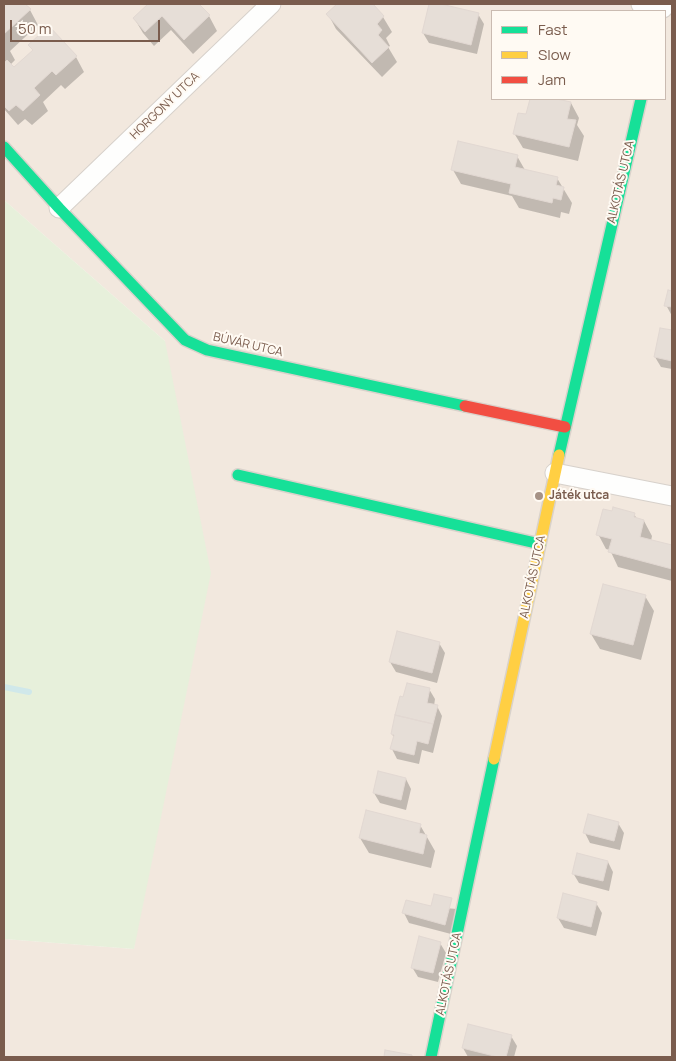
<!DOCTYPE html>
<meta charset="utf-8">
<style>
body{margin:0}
#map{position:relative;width:676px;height:1061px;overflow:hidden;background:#f9f5f0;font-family:Manrope,sans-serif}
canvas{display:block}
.frame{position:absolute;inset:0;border:5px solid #7a5c4d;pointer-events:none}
.legend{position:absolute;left:491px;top:10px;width:175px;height:90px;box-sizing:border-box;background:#fffaf3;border:1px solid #cabbb1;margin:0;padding:6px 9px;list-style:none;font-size:15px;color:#7a5c4d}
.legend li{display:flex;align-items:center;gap:10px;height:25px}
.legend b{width:25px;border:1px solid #cabbb1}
.scale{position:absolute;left:10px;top:20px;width:150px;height:22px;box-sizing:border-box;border:2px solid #7a5c4d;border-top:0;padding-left:6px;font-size:15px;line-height:18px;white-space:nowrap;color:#7a5c4d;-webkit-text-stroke:4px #fffaf3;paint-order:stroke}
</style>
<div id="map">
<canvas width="676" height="1061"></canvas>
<div class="frame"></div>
<ul class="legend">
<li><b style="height:6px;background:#16e098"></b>Fast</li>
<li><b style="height:6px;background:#ffcf43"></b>Slow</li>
<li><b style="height:6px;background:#f24e42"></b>Jam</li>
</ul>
<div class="scale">50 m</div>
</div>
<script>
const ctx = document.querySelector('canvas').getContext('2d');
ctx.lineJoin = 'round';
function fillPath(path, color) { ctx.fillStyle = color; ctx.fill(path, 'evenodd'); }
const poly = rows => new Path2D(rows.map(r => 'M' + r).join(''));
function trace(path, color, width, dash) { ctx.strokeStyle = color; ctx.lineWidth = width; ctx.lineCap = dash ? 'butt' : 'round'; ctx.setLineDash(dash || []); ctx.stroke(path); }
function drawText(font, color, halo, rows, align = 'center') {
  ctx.font = font + ' Manrope,sans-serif'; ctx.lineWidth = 4; ctx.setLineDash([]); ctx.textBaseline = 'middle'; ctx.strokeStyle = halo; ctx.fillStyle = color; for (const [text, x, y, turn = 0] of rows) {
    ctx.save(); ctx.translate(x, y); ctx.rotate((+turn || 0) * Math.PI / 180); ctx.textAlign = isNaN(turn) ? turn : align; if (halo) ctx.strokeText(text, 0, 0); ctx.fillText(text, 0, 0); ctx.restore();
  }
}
fillPath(poly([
 [4,4,672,4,672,1057,4,1057,4,939,134,949,165,341,4,200],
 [492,11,665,11,665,99,492,99]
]), '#f2e8de');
fillPath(poly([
 [4,200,165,341,211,573,134,949,4,939]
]), '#e7f0db');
fillPath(poly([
 [4,4,23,4,30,10,38,25,10,51,15,60,10,65,14,69,33,51,30,46,76,57,84,72,65,89,61,85,43,102,48,111,32,125,25,119,18,125,4,109],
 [150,4,197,4,209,16,217,31,193,54,171,30,154,46,143,33,134,18],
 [339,4,356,4,357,6,360,4,371,4,383,17,392,32,386,38,390,46,388,47,397,62,382,77,336,29,328,14],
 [430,4,478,14,484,24,477,54,429,43,423,33],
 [531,99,552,99,571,103,579,118,577,125,584,136,578,161,523,148,514,133,527,116],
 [517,156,525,170,557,178,572,203,569,214,561,212,560,218,519,208,512,196,461,184,453,170],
 [669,292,672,293,672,316,666,305],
 [661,329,672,332,672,369,661,367,655,357],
 [613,512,634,514,637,519,644,521,652,536,651,541,672,547,672,581,618,567,610,550,606,549,598,534],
 [645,596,654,611,641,660,600,649,591,634],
 [439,643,445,653,437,683,396,672,390,662],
 [429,689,435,699,434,706,437,706,442,716,433,753,422,750,419,764,397,759,392,749,394,738,392,734,404,698],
 [406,779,411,789,406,810,380,803,374,793],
 [618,823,624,833,620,850,590,843,585,833],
 [420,825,435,851,431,868,369,853,360,838],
 [608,862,613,872,609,891,579,883,573,873],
 [596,903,602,913,596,936,564,928,558,918],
 [432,907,457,909,451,934,409,923,404,913],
 [440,943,446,953,438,982,418,977,412,967],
 [511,1036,517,1046,514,1057,468,1057,463,1048]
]), '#0003');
trace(poly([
 [4,687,29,692]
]), '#d0e8ea', 6);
const building = poly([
 [4,4,25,4,31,9,4,34,4,4],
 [148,4,199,4,210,15,184,40,162,16,145,32,133,18,148,4],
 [337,4,373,4,384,16,377,24,382,30,378,35,389,47,372,63,326,14,337,4],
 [429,4,441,4,479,13,471,45,422,33,429,4],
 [49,26,77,56,56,75,52,71,34,88,40,95,23,111,16,105,9,111,4,106,4,63,7,60,14,67,33,50,28,45,49,26],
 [530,99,557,99,571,102,567,119,576,120,569,147,513,134,518,113,526,114,530,99],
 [458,141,518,155,515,167,558,177,556,185,564,187,561,200,553,198,552,203,509,193,511,184,451,170,458,141],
 [668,290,672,291,672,307,664,306,668,290],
 [660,328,672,330,672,361,654,357,660,328],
 [613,507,635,513,634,517,644,520,640,537,672,545,672,569,608,552,612,539,596,535,603,509,612,511,613,507],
 [603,584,646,595,633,645,590,634,603,584],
 [397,631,440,642,432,673,389,662,397,631],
 [407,683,430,688,427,703,438,705,433,724,395,715,400,696,403,697,407,683],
 [395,715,433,724,428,744,417,741,414,755,390,749,394,735,391,734,395,715],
 [378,771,406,778,401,800,373,793,378,771],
 [366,810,421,824,419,833,427,835,423,854,359,838,366,810],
 [588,814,619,822,614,841,583,833,588,814],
 [577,853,608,861,603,881,572,874,577,853],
 [563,893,597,902,591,927,557,918,563,893],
 [434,894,452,898,445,925,402,913,406,900,431,906,434,894],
 [419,936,441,942,433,973,411,968,419,936],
 [468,1024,512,1035,506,1057,498,1057,462,1048,468,1024],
 [385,1050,412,1055,412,1057,384,1057,385,1050]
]);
fillPath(building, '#e6ded7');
trace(building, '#e2d8d2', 1);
const street = poly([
 [641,4,663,8],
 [59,208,271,4],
 [555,473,672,496]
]);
const fast = poly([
 [4,147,59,208,185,340,207,350,465,406],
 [559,455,641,99],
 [238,475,540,544],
 [431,1057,494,759]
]);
const slow = poly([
 [494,759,559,455]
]);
const jam = poly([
 [465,406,565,427]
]);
trace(street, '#d7d1cb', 21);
trace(fast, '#d9d2cb', 14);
trace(slow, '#d9d2cb', 14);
trace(jam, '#d9d2cb', 14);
trace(street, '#fefefd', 19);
trace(fast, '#16e098', 11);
trace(slow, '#ffcf43', 11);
trace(jam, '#f24e42', 11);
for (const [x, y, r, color] of [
 [539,496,5,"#a69286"]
]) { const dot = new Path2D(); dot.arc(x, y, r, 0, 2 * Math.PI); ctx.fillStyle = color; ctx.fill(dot); trace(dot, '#fffaf3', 2); }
drawText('12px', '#7a5c4d', '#fffaf3', [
 ["HORGONY UTCA",165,106,-44],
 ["ALKOTÁS UTCA",621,182,-77],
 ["BÚVÁR UTCA",248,345,13],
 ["ALKOTÁS UTCA",533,577,-78],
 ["ALKOTÁS UTCA",449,974,-78]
]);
drawText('bold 12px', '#7a5c4d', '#fffaf3', [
 ["Játék utca",549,496]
], 'left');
</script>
